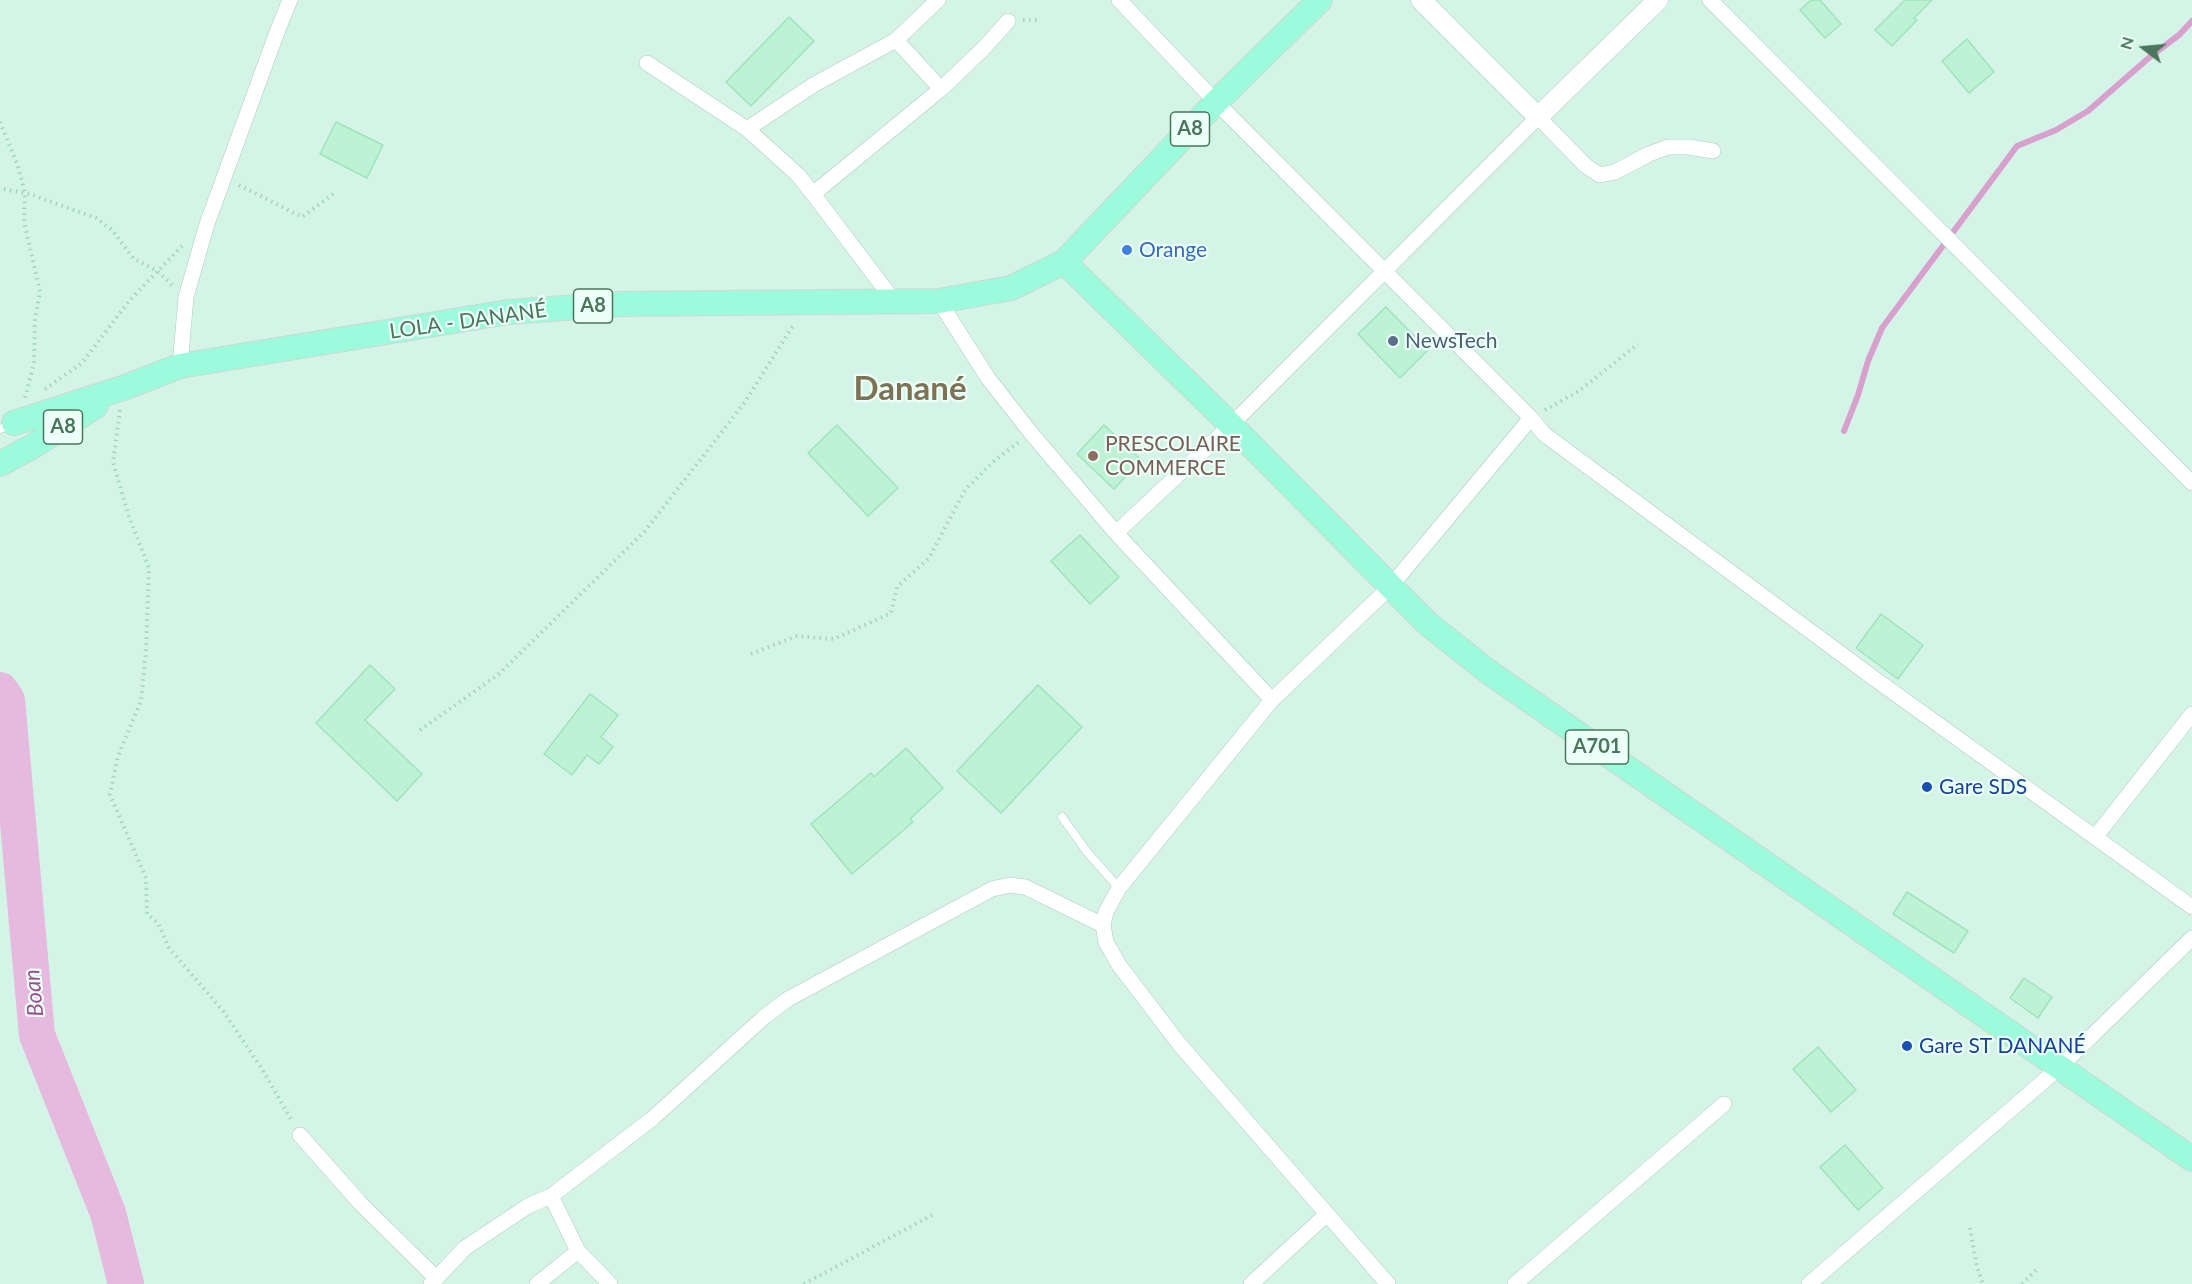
<!DOCTYPE html>
<meta charset="utf-8">
<style>
body{margin:0}
#map{position:relative;width:2192px;height:1284px;overflow:hidden;background:#e5fcf4;font-family:Lato,sans-serif}
canvas{display:block}
.north{position:absolute;left:2114px;top:18px;width:60px;height:60px;-webkit-text-stroke:4px #ecfff8;paint-order:stroke;rotate:286deg;font-size:16px;font-weight:700;line-height:24px;text-align:center;color:#4a765c}
.north::after{content:'';display:block;margin:auto;width:21px;height:27px;background:#4a765c;clip-path:polygon(50% 0,100% 100%,50% 72%,0 100%)}
</style>
<div id="map">
<canvas width="2192" height="1284"></canvas>
<div class="north">N</div>
</div>
<script>
const ctx = document.querySelector('canvas').getContext('2d');
ctx.lineJoin = 'round';
function fillPath(path, color) { ctx.fillStyle = color; ctx.fill(path, 'evenodd'); }
const poly = rows => new Path2D(rows.map(r => 'M' + r).join(''));
function trace(path, color, width, dash) { ctx.strokeStyle = color; ctx.lineWidth = width; ctx.lineCap = dash ? 'butt' : 'round'; ctx.setLineDash(dash || []); ctx.stroke(path); }
function drawText(font, color, halo, rows, align = 'center') {
  ctx.font = font + ' Lato,sans-serif'; ctx.lineWidth = 4.5; ctx.setLineDash([]); ctx.textBaseline = 'middle'; ctx.strokeStyle = halo; ctx.fillStyle = color; for (const [text, x, y, turn = 0] of rows) {
    ctx.save(); ctx.translate(x, y); ctx.rotate((+turn || 0) * Math.PI / 180); ctx.textAlign = isNaN(turn) ? turn : align; if (halo) ctx.strokeText(text, 0, 0); ctx.fillText(text, 0, 0); ctx.restore();
  }
}
fillPath(poly([
 [0,0,2192,0,2192,1284,0,1284]
]), '#d4f4e7');
trace(poly([
 [1844,431,1858,395,1868,361,1882,328,2017,146,2056,130,2088,111,2151,56,2179,35,2192,21]
]), '#d8a0cd', 6);
trace(poly([
 [0,690,7,700,37,1035,108,1213,126,1284]
]), '#e6b9de', 36);
const building = poly([
 [1811,0,1820,0,1841,24,1825,38,1800,10,1811,0],
 [1905,0,1932,0,1914,18,1917,20,1892,46,1875,30,1905,0],
 [789,17,814,41,751,106,726,82,789,17],
 [1967,39,1994,72,1969,93,1942,61,1967,39],
 [336,122,383,145,367,178,320,154,336,122],
 [1386,307,1428,350,1400,378,1358,334,1386,307],
 [837,425,898,488,868,516,808,453,837,425],
 [1104,425,1141,460,1114,489,1077,454,1104,425],
 [1080,535,1119,577,1090,604,1051,561,1080,535],
 [1881,614,1923,645,1898,679,1856,648,1881,614],
 [370,665,395,689,365,720,422,774,397,801,316,723,370,665],
 [1038,685,1082,727,1001,813,957,771,1038,685],
 [590,694,618,715,601,737,613,747,599,764,587,755,572,775,544,754,590,694],
 [906,748,943,788,910,819,913,822,852,874,811,824,871,773,874,777,906,748],
 [1907,892,1968,931,1954,953,1893,914,1907,892],
 [2024,978,2052,997,2038,1018,2010,998,2024,978],
 [1818,1047,1856,1090,1831,1112,1793,1069,1818,1047],
 [1845,1145,1883,1188,1858,1210,1820,1167,1845,1145]
]);
fillPath(building, '#bdf2d4');
trace(building, '#9de5bc', 1.5);
const service = poly([
 [0,429,13,424],
 [1062,817,1087,852,1119,888]
]);
const minor = poly([
 [938,0,896,40,941,89],
 [1119,0,1216,102,1531,418,1544,434,1875,679,2192,907],
 [1710,0,2192,483],
 [647,63,747,129,798,175,813,194],
 [747,129,815,84,896,40],
 [894,301,813,194,941,89,984,48,1008,21],
 [939,301,988,378,1031,433,1116,533,1272,700,1119,888,1106,912,1103,925,1106,942,1119,965,1180,1045,1388,1284],
 [180,366,186,297,207,224,277,32,290,0],
 [1116,533,1231,425,1538,117,1586,166,1600,175,1615,172,1649,154,1668,147,1689,147,1713,151],
 [1272,700,1390,587,1531,418],
 [2096,836,2192,714],
 [300,1135,360,1203,436,1278],
 [431,1284,465,1248,528,1206,551,1196],
 [537,1284,578,1251],
 [610,1284,578,1251,551,1196,653,1118,763,1018,788,999,992,889,1010,885,1025,887,1103,925],
 [1251,1284,1327,1214],
 [1515,1284,1724,1104],
 [1809,1284,2060,1067,2192,938]
]);
const tertiary = poly([
 [1421,0,1538,117,1658,0]
]);
const primary = poly([
 [1064,262,1231,425,1428,624,1490,673,2192,1159],
 [14,423,123,388,180,366,508,312,620,304,939,301,1011,288,1064,262,1216,102,1320,0],
 [0,464,33,446,96,406]
]);
trace(service, '#abcebc', 9);
trace(minor, '#abcebc', 16);
trace(tertiary, '#abcebc', 21);
trace(primary, '#ccd9d1', 26);
trace(poly([
 [1023,20,1037,20],
 [0,122,18,166,25,193,24,222,40,292,35,319,34,363,25,398],
 [239,185,302,217,336,192],
 [4,189,30,194,96,218,112,230,133,258,157,271,172,285],
 [45,389,82,363,129,301,182,246],
 [120,410,113,462,128,514,149,568,146,651,141,701,118,756,110,795,146,878,147,914,158,923,169,948,223,1011,262,1069,292,1121],
 [1545,410,1579,391,1638,344],
 [751,654,797,636,834,639,891,613,897,587,929,558,965,490,995,460,1019,442],
 [420,730,499,674,645,531,745,402,794,324],
 [1970,1228,1977,1267,1983,1284],
 [804,1284,936,1213],
 [2022,1284,2038,1268]
]), '#a0d7b8', 4, [1.5, 4.5]);
trace(service, '#fff', 8);
trace(minor, '#fff', 15);
trace(tertiary, '#fff', 20);
trace(primary, '#9dfbdd', 24);
for (const [x, y, r, color] of [
 [1127,250,6,"#3f7fe0"],
 [1393,341,6,"#5c6f8a"],
 [1093,456,6,"#8d6e63"],
 [1927,787,6,"#1a4fb4"],
 [1907,1046,6,"#1a4fb4"]
]) { const dot = new Path2D(); dot.arc(x, y, r, 0, 2 * Math.PI); ctx.fillStyle = color; ctx.fill(dot); trace(dot, '#ecfff8', 2); }
for (const [x, y, w] of [
 [1190,129,39],
 [593,306,39],
 [63,427,39],
 [1597,747,63]
]) { const box = new Path2D(); box.roundRect(x - w / 2, y - 17, w, 34, 4.5); ctx.fillStyle = '#ecfff8'; ctx.fill(box); trace(box, '#4a765c', 1.5); }
drawText('bold 20px', '#4a765c', null, [
 ["A8",1190,129],
 ["A8",593,306],
 ["A8",63,427],
 ["A701",1597,747]
]);
drawText('21px', '#366cbe', '#ecfff8', [
 ["Orange",1139,250]
], 'left');
drawText('21px', '#4a765c', '#ecfff8', [
 ["LOLA - DANANÉ",468,321,-8]
]);
drawText('21px', '#4e5e75', '#ecfff8', [
 ["NewsTech",1405,341]
], 'left');
drawText('21px', '#785e54', '#ecfff8', [
 ["PRESCOLAIRE",1105,444],
 ["COMMERCE",1105,468]
], 'left');
drawText('21px', '#164399', '#ecfff8', [
 ["Gare SDS",1939,787],
 ["Gare ST DANANÉ",1919,1046]
], 'left');
drawText('italic 22px', '#9e4c8d', '#ecfff8', [
 ["Boan",34,993,-95]
]);
drawText('bold 33px', '#7e7254', '#ecfff8', [
 ["Danané",910,389]
]);
</script>
